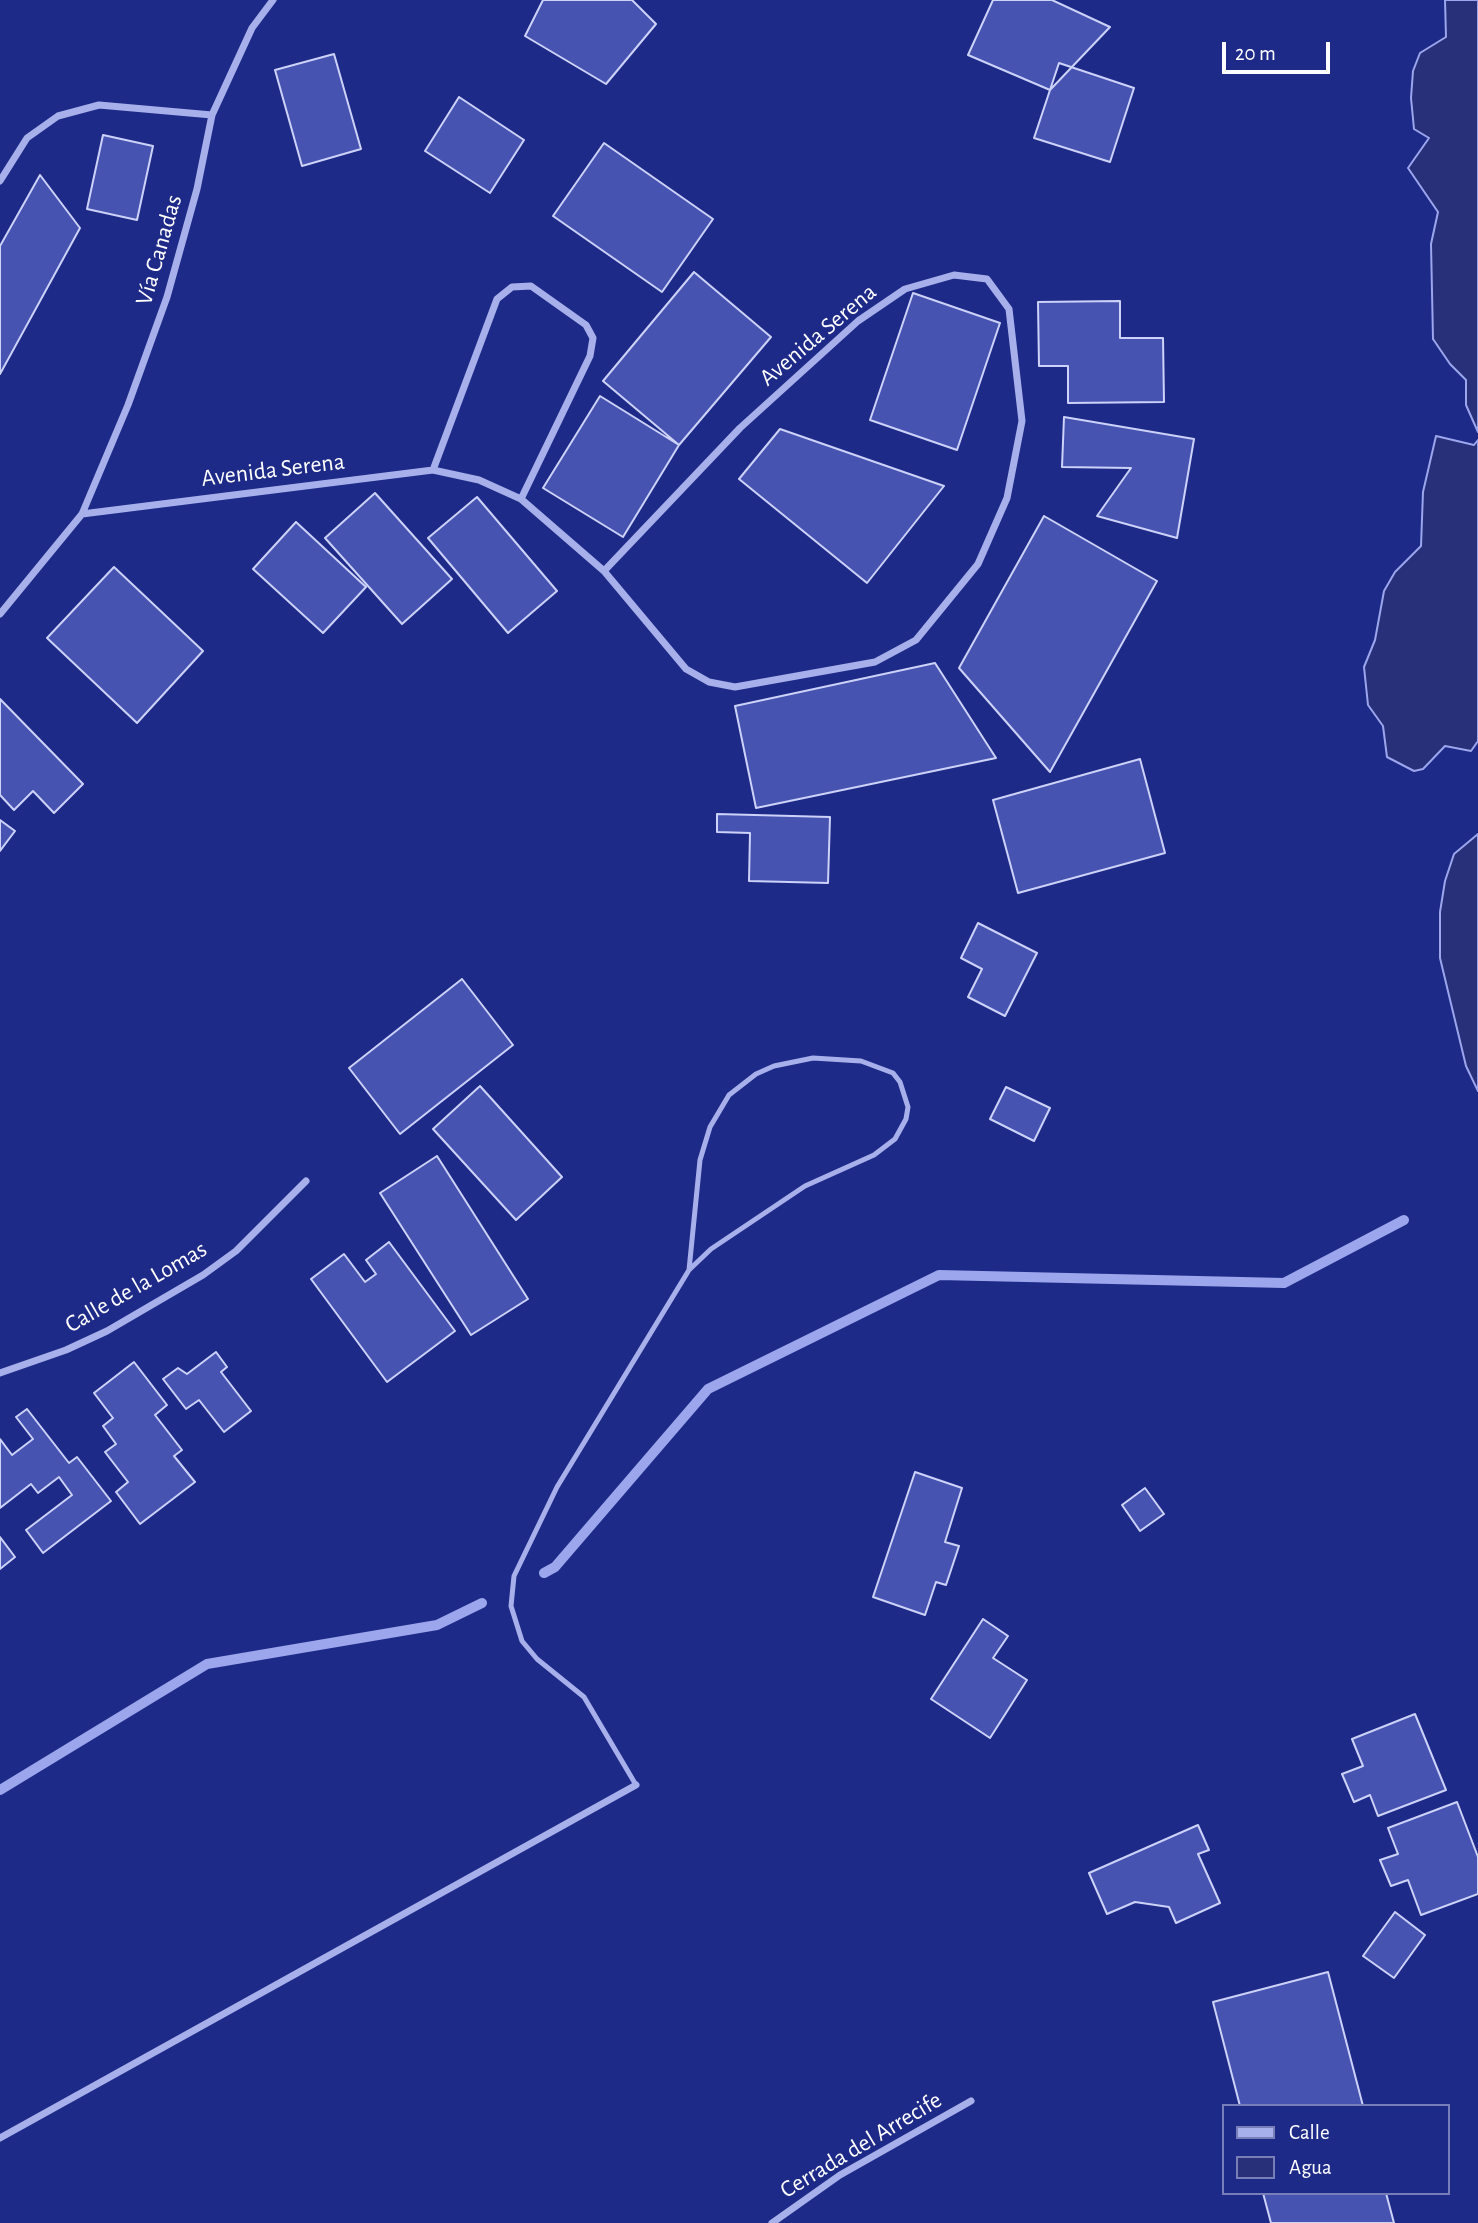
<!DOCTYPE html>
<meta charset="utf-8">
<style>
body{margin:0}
#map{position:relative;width:1478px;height:2223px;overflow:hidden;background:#1e2a88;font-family:"Alegreya Sans",sans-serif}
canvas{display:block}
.legend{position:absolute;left:1222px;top:2104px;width:228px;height:91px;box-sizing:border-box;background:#1e2a88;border:2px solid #787fb8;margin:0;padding:9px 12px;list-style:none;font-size:21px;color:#fff}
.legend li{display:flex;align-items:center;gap:14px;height:35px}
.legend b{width:35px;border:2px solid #787fb8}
.scale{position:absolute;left:1222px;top:42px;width:108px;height:32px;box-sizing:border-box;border:4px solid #fff;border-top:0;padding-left:9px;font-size:21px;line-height:24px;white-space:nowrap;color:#fff;-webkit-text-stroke:5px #1e2a88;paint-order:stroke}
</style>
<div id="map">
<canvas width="1478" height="2223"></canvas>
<ul class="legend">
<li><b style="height:9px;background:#a8b0eb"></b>Calle</li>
<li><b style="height:19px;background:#273078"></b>Agua</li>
</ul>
<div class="scale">20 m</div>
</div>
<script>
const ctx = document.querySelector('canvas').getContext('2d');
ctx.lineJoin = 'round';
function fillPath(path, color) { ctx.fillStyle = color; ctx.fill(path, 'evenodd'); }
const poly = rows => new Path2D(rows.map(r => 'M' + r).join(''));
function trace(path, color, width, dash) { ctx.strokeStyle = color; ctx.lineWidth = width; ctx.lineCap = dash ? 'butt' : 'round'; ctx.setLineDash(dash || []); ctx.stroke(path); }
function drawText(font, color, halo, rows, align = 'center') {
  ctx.font = font + ' "Alegreya Sans",sans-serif'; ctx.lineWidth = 7; ctx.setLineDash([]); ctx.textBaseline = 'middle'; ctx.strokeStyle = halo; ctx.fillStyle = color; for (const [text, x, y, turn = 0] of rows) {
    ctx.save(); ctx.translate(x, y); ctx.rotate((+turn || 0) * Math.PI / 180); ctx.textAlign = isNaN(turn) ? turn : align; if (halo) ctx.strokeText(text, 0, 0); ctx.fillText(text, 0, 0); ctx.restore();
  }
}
const water = poly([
 [1445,0,1478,0,1478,432,1466,405,1466,380,1450,364,1433,339,1431,244,1438,212,1408,168,1429,138,1414,129,1411,98,1413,71,1420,53,1446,37,1445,0],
 [1436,436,1474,445,1478,440,1478,741,1471,751,1445,746,1423,769,1414,771,1387,757,1383,726,1368,705,1364,667,1375,640,1384,591,1395,572,1421,546,1423,492,1436,436],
 [1478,834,1478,1091,1466,1066,1440,958,1440,912,1445,881,1454,854,1478,834]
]);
fillPath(water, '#273078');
trace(water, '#9ba6ed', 2);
trace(poly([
 [544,1573,555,1567,708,1389,939,1275,1284,1283,1404,1220],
 [0,1790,207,1664,437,1625,482,1603]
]), '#9ba6ed', 10);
const building = poly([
 [543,0,632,0,656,24,606,84,525,36,543,0],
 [993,0,1052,0,1110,27,1050,90,968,55,993,0],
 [334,54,361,149,302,166,275,70,334,54],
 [1059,63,1134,88,1110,162,1034,138,1059,63],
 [459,97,524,140,490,193,425,151,459,97],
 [103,135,153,146,137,220,87,209,103,135],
 [604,143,713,219,662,292,553,216,604,143],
 [40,175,80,228,0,374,0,246,40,175],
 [694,272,771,337,679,445,603,381,694,272],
 [913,293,1000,323,957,450,870,420,913,293],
 [1120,301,1120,338,1163,338,1164,402,1068,403,1068,366,1039,366,1038,302,1120,301],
 [600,396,679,445,623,537,543,488,600,396],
 [1064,417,1194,439,1177,538,1097,516,1131,468,1062,467,1064,417],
 [780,429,944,486,867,583,739,479,780,429],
 [375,493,452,579,402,624,325,538,375,493],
 [477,497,557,591,508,633,428,538,477,497],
 [1044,516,1157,581,1050,772,959,668,1044,516],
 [296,522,366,587,323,633,253,569,296,522],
 [114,567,203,651,137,723,47,638,114,567],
 [935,663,996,758,756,808,735,706,935,663],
 [0,699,83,784,54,813,33,791,14,810,0,795,0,699],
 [1140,759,1165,853,1018,893,993,800,1140,759],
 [717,814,830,817,828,883,749,881,750,833,717,832,717,814],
 [0,820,15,831,0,851,0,820],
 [978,923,1037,953,1005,1016,968,997,982,969,961,958,978,923],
 [462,979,513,1045,400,1134,349,1068,462,979],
 [480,1086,562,1177,516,1220,433,1129,480,1086],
 [1006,1087,1050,1108,1034,1141,990,1119,1006,1087],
 [437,1156,528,1299,471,1335,380,1193,437,1156],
 [389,1242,455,1331,387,1382,311,1279,344,1254,365,1282,376,1274,366,1260,389,1242],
 [216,1352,227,1367,221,1372,251,1411,224,1432,199,1400,186,1409,163,1379,178,1368,187,1374,216,1352],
 [134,1362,167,1405,155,1415,182,1450,174,1456,195,1482,140,1524,116,1492,128,1482,105,1452,116,1444,103,1426,113,1418,94,1393,134,1362],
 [27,1409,69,1463,77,1457,111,1501,43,1553,26,1530,72,1495,59,1477,38,1493,31,1484,0,1508,0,1439,12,1455,33,1439,16,1417,27,1409],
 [915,1472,962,1488,945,1542,959,1546,946,1585,936,1582,925,1615,873,1597,915,1472],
 [1145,1488,1164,1514,1140,1531,1122,1505,1145,1488],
 [0,1537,15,1557,0,1569,0,1537],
 [983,1619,1008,1636,993,1658,1027,1680,990,1738,931,1699,983,1619],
 [1415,1714,1446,1790,1378,1816,1370,1795,1354,1802,1342,1774,1363,1766,1352,1739,1415,1714],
 [1457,1802,1478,1857,1478,1894,1421,1915,1408,1880,1391,1886,1380,1860,1398,1854,1388,1828,1457,1802],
 [1198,1825,1209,1850,1198,1854,1220,1903,1176,1923,1169,1907,1135,1902,1107,1914,1089,1873,1198,1825],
 [1395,1912,1425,1935,1394,1978,1363,1956,1395,1912],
 [1328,1972,1363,2106,1240,2106,1213,2002,1328,1972],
 [1263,2193,1386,2193,1394,2223,1271,2223,1263,2193]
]);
fillPath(building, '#4653b1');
trace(building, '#ccd2f8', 2);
trace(poly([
 [636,1785,584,1697,537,1659,522,1641,511,1606,514,1576,557,1487,689,1270,711,1249,805,1186,874,1155,895,1139,906,1119,908,1107,900,1082,893,1073,861,1061,813,1058,774,1066,756,1074,729,1095,710,1127,700,1160,689,1270]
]), '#a8b0eb', 5);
trace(poly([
 [0,181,27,138,58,116,99,105,212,115],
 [433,470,497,299,512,287,531,286,586,325,593,338,590,356,521,499],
 [82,514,433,470,479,480,521,499,604,571,686,669,709,682,735,687,875,662,916,640,978,564,1007,498,1022,421,1009,309,987,279,954,275,905,289,858,321,740,428,604,571],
 [0,614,82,514,128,405,167,297,197,189,212,115,252,28,273,0],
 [0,1373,66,1350,107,1331,203,1275,236,1251,306,1181],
 [0,2138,636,1785],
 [772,2223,840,2175,971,2101]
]), '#a8b0eb', 7);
drawText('24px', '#fff', '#1e2a88', [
 ["Vía Canadas",159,250,-74],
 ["Avenida Serena",818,335,-40],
 ["Avenida Serena",273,470,-7],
 ["Calle de la Lomas",136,1287,-30],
 ["Cerrada del Arrecife",861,2145,-31]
]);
</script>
